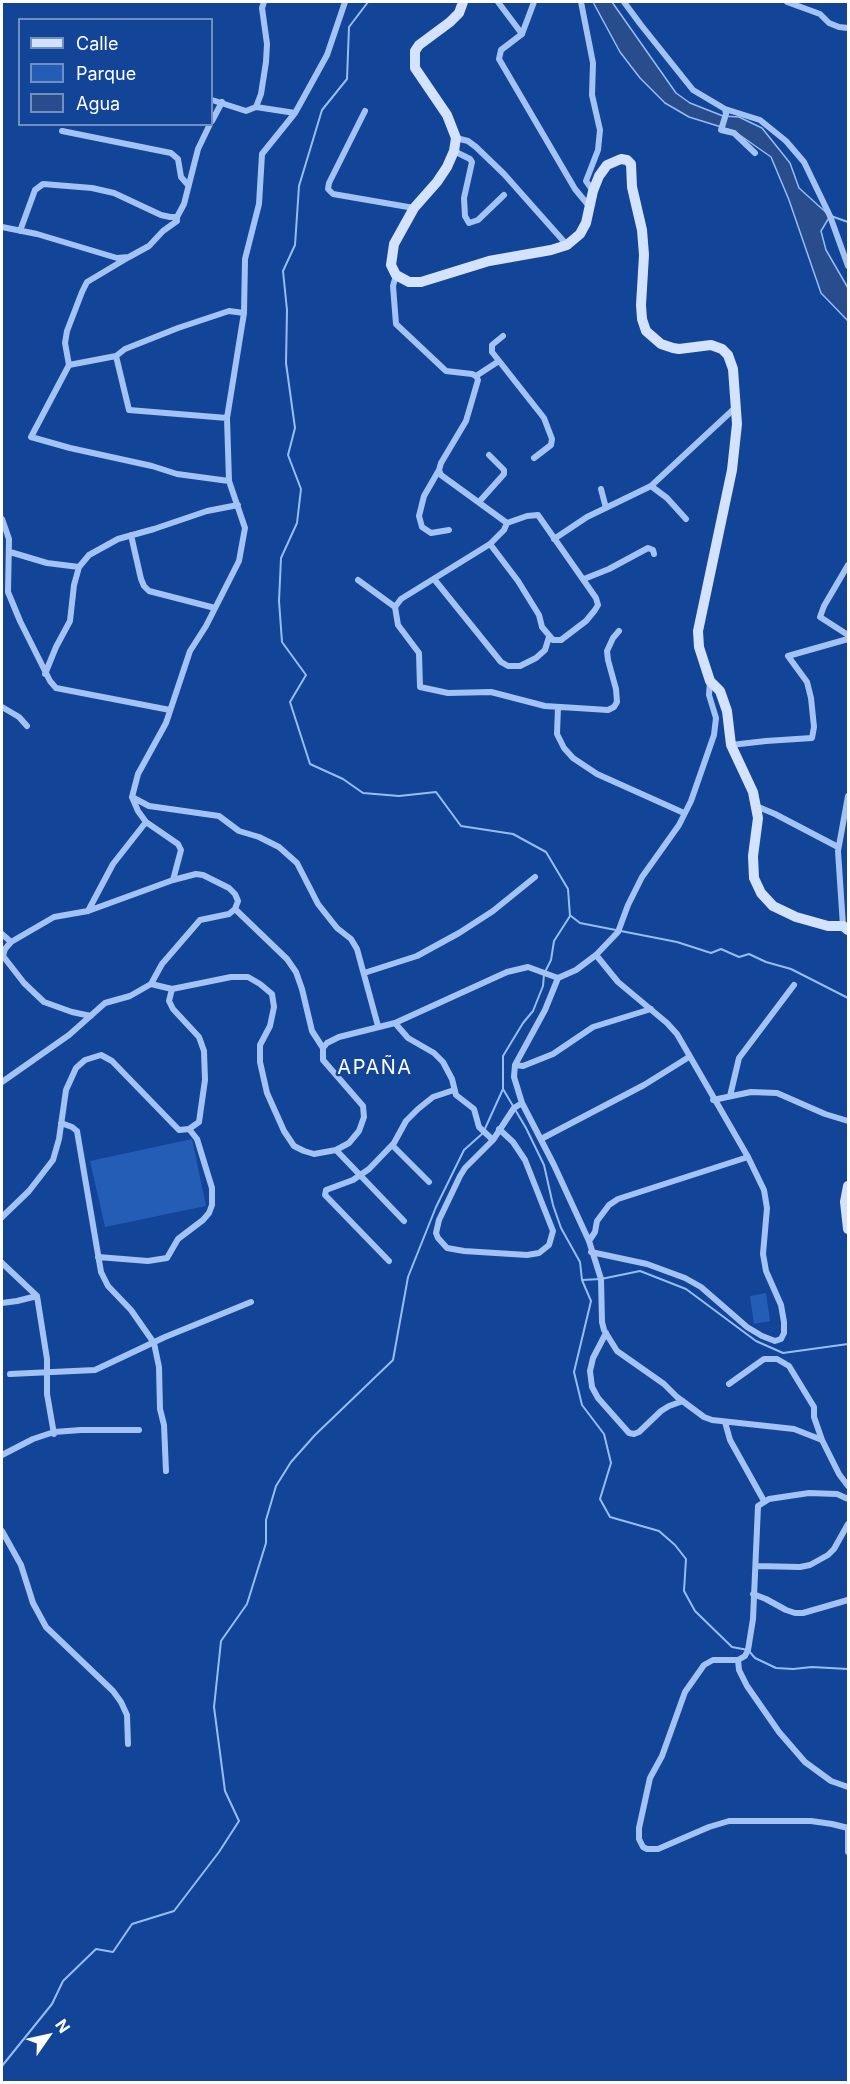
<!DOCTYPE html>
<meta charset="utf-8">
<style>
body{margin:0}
#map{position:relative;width:850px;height:2084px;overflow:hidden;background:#124498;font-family:Inter,sans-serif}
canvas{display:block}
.frame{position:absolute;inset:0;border:3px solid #fff;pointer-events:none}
.legend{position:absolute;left:18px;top:18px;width:195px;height:108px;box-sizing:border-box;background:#124498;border:2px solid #718fc1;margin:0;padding:8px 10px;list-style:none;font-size:18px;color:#fff}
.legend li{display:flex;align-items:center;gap:12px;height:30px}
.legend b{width:30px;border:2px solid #718fc1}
.north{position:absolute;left:18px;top:2006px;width:60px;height:60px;-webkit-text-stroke:4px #124498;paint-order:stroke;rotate:56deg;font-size:16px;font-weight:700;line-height:24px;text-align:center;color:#fff}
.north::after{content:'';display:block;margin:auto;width:21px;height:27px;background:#fff;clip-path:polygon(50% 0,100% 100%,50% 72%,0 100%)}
</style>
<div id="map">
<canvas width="850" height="2084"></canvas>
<div class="frame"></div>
<ul class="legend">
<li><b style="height:8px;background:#d3e2fd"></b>Calle</li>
<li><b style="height:16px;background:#245db6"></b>Parque</li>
<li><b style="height:16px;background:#294d8c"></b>Agua</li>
</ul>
<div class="north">N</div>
</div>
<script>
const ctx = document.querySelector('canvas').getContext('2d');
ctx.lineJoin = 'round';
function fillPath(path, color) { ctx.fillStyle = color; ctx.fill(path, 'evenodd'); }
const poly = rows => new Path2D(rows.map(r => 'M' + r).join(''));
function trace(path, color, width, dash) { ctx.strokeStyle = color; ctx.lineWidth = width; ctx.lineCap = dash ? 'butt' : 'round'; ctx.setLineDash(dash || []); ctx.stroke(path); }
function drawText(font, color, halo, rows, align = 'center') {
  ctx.font = font + ' Inter,sans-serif'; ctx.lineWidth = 4.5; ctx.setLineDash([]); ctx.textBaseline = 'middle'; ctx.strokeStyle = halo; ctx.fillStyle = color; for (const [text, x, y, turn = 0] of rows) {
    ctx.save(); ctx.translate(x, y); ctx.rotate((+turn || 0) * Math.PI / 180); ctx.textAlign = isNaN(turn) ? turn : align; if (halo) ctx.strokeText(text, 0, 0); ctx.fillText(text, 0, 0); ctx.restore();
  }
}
fillPath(poly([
 [192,1139,206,1206,105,1227,90,1161],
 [766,1293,770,1321,754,1324,750,1296]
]), '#245db6');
const water = poly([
 [593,2,612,2,676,93,690,103,723,116,739,117,762,128,790,163,799,188,830,216,821,231,826,250,848,288,848,321,821,293,789,200,771,157,734,131,689,117,665,103,640,78,620,52,593,2]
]);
fillPath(water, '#294d8c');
trace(water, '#95bdf7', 1.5);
trace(poly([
 [368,2,349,27,347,79,322,110,299,186,295,245,283,271,287,310,286,363,295,428,288,455,301,489,297,523,281,558,279,601,282,642,306,675,290,702,310,764,343,779,363,793,399,796,436,792,461,826,513,834,546,852,568,889,570,916,554,941,551,960,544,974,543,986,533,1011,523,1023,503,1056,503,1089,526,1128,544,1165,553,1205,561,1228,580,1262,582,1280,591,1301,574,1372,582,1405,604,1434,611,1463,600,1499,610,1517,659,1531,675,1545,686,1559,684,1591,695,1611,732,1647,748,1650,755,1658,776,1668,793,1669,812,1667,848,1669],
 [831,216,848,222],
 [571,916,580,923,677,942,711,953,721,949,739,957,749,954,766,962,791,969,848,998],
 [582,1280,601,1279,640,1271,686,1289,756,1341,783,1353,848,1344],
 [2,2066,52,2004,63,1981,96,1949,113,1952,132,1924,174,1911,219,1852,239,1821,225,1791,214,1707,221,1641,247,1604,266,1543,266,1520,276,1486,291,1462,315,1435,393,1360,408,1277,436,1207,464,1150,483,1133,503,1089]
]), '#95bdf7', 2);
trace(poly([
 [498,2,522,34],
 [534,2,522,34,501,50,499,59,575,189,589,206],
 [581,2,593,63,592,95,600,130,598,150,586,181,593,191],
 [624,2,641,25,693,90,725,109,726,114,721,130,734,133,755,153],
 [787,2,820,14,829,23,839,27,848,28],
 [212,100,246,111,256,107,295,113],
 [256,107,261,94,266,62,267,44,262,8,264,2],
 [725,109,760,120,786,141,804,162,830,216,848,266],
 [365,111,329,183,328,189,333,194,414,208],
 [212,121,222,102],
 [62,131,171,153,178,159,181,177,188,185],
 [456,138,468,141,476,147,504,174,567,245],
 [454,151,470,159,472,162,464,198,465,216,469,223,478,220,504,195],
 [2,227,37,234,117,258,129,257,149,246,163,231,177,221,177,217,184,204,198,149,210,124],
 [20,231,35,190,43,184,92,188,114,193,161,215,170,217,177,217],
 [129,257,87,282,82,292,67,331,65,343,69,365,31,437,70,448,152,466,177,474,229,481],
 [396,275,393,286,396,324,446,371,472,374,476,376,478,380,466,421,441,463,439,470,441,475,507,523,527,516,538,515,596,598,598,605,595,610,586,621,561,640,553,640,542,627,539,615,518,581,490,544],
 [503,336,492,345,492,352,544,418,552,439,551,445,534,458],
 [116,356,129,410,227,418],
 [69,365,116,356,125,349,178,328,229,311,244,313],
 [476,376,499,361],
 [439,470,424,496,419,516,422,527,431,533,449,530],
 [651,486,667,498,686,519],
 [601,489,606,508],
 [479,502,504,474,504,470,489,455],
 [2,519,9,539,8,592,20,621,50,681,56,688,170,710],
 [507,523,504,530,490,544,401,599,395,607,398,625,419,653,420,687,448,693,491,692,545,706,608,710,614,707,617,702,616,689,608,660,607,651,613,638,619,631],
 [131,535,141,579,144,586,149,591,215,608],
 [554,539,587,517,651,486,736,407],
 [10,552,47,563,79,567],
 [848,565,824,606,820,617,848,635],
 [434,579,501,662,508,666,520,666,536,658,545,650,549,637],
 [584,579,609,569,648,548,653,550,654,554],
 [358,580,395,607],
 [45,674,56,647,70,621,74,585,79,567,89,555,118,539,154,529,207,511,238,505],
 [2,707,19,717,27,726],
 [558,707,557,734,564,748,573,758,597,774,684,813],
 [731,745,766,741,812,738,814,727,811,698,807,682,788,656,848,639],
 [132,797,149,806,219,816,239,831,259,837,279,847,297,863,318,904,337,928,351,939,357,949,378,1026],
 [756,806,775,814,838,847],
 [235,909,287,959,296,972,302,989,312,1031,323,1048],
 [88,911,113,864,146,822],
 [843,926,838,851,848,796],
 [2,934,11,942],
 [364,973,417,956,459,933,493,911,535,877],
 [558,978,545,1010,515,1065,514,1077,522,1103,554,1165,589,1241,601,1279,602,1322,604,1330,617,1351,664,1384,677,1397,704,1417,712,1420,794,1429,822,1440],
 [151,984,162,964,200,920,229,914,235,909,238,901,235,894,229,888,203,875,196,874,173,880,181,850,178,844,146,822,138,811,132,797,138,774,166,723,190,651,206,626,239,561,245,528,229,481,227,418,244,313,245,259,259,204,262,154,295,113,305,95,327,55,345,2],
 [91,1016,72,1012,44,1002,24,983,3,956,5,949,11,942,54,917,88,911,173,880],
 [395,1023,408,1038,434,1053,443,1062,452,1079,456,1095,474,1109,479,1127,493,1140,514,1108,522,1103],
 [515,1065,523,1066,553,1054,593,1027,651,1009],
 [2,1082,69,1035,105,1003,130,996,151,984,172,989,231,977,248,977,260,984,272,994,274,1007,270,1026,260,1045,260,1062,267,1093,284,1131,294,1146,304,1151,314,1154,336,1150,349,1143,359,1131,364,1117,363,1106,323,1060,323,1048,327,1043,339,1037,395,1023,507,972,528,967,558,978,576,970,596,955,618,932,628,905,642,877,679,825,691,801,714,735,716,718,709,695,710,681],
 [730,1096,739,1058,794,985],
 [713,1100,751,1092,777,1093,825,1114,848,1121],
 [61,1123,72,1127,77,1131,101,1272,108,1286,131,1310,154,1343,159,1367,160,1409,164,1425,166,1471],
 [541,1139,644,1085,689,1057],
 [493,1140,465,1168,460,1176,439,1220,436,1233,438,1238,447,1248,464,1251,527,1255,539,1253,549,1245,553,1231,525,1160,513,1142,499,1129],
 [392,1145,429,1182],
 [336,1150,404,1221],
 [2,1217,29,1191,53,1160,59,1139,66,1090,76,1068,85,1060,101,1055,112,1061,179,1130,189,1129,199,1122,205,1080,204,1051,199,1037,173,1009,169,1001,172,989],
 [589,1241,595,1232,597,1221,609,1205,618,1199,748,1157],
 [591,1252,647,1264,685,1278,701,1287,747,1327,762,1336,775,1341,781,1339,784,1333,784,1322,781,1305,766,1271,763,1254,767,1208,764,1190,748,1157,677,1034,667,1023,618,982,596,955],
 [98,1257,148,1261,167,1258,178,1239,203,1220,209,1213,212,1205,212,1188,197,1139,189,1129],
 [389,1261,325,1195,326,1190,353,1180,369,1169,394,1143,406,1121,418,1109,433,1097,454,1090],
 [2,1263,37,1296,47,1359,47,1394,54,1434],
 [2,1303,17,1301,37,1296],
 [606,1333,593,1358,590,1371,592,1387,598,1398,629,1433,634,1434,639,1432,661,1411,669,1406,683,1401],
 [10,1374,95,1370,165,1337,251,1302],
 [729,1384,764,1359,777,1359,789,1366,814,1407,814,1417,822,1440,839,1474,848,1486],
 [725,1422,730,1440,764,1501],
 [2,1455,33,1439,54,1432,81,1430,139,1430],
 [2,1531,21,1565,33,1603,46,1627,113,1691,121,1702,127,1715,128,1744],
 [756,1566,800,1567,810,1565,828,1555,834,1549,848,1524],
 [753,1594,766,1599,786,1610,795,1613,803,1613,848,1600],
 [738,1660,745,1656,748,1650,753,1619,758,1506,769,1499,809,1493,837,1494,848,1499],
 [848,1827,848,1852],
 [848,1828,832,1824,811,1821,729,1821,709,1827,658,1849,647,1849,643,1847,639,1839,639,1828,650,1778,662,1756,685,1692,704,1665,713,1660,738,1660,739,1670,747,1686,779,1732,805,1762,831,1781,848,1787]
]), '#a3c3f4', 6);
trace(poly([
 [463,2,459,13,450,22,419,45,415,51,415,68,447,115,456,138,454,151,447,167,437,182,414,208,394,244,391,265,396,275,409,282,421,282,489,261,551,250,567,245,580,234,586,223,593,191,599,176,607,165,621,159,627,160,631,164,632,187,642,230,644,255,641,305,642,319,646,331,661,344,673,348,679,349,711,345,722,349,728,355,733,369,737,424,732,470,698,631,699,647,710,681,720,691,727,711,731,745,753,792,758,818,753,856,754,878,761,893,773,906,796,917,828,926,843,926,848,930],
 [848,1186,845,1202,848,1229]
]), '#d3e2fd', 10);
ctx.letterSpacing = '1.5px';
drawText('20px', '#fff', '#124498', [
 ["APAÑA",375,1068]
]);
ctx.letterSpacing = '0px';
</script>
